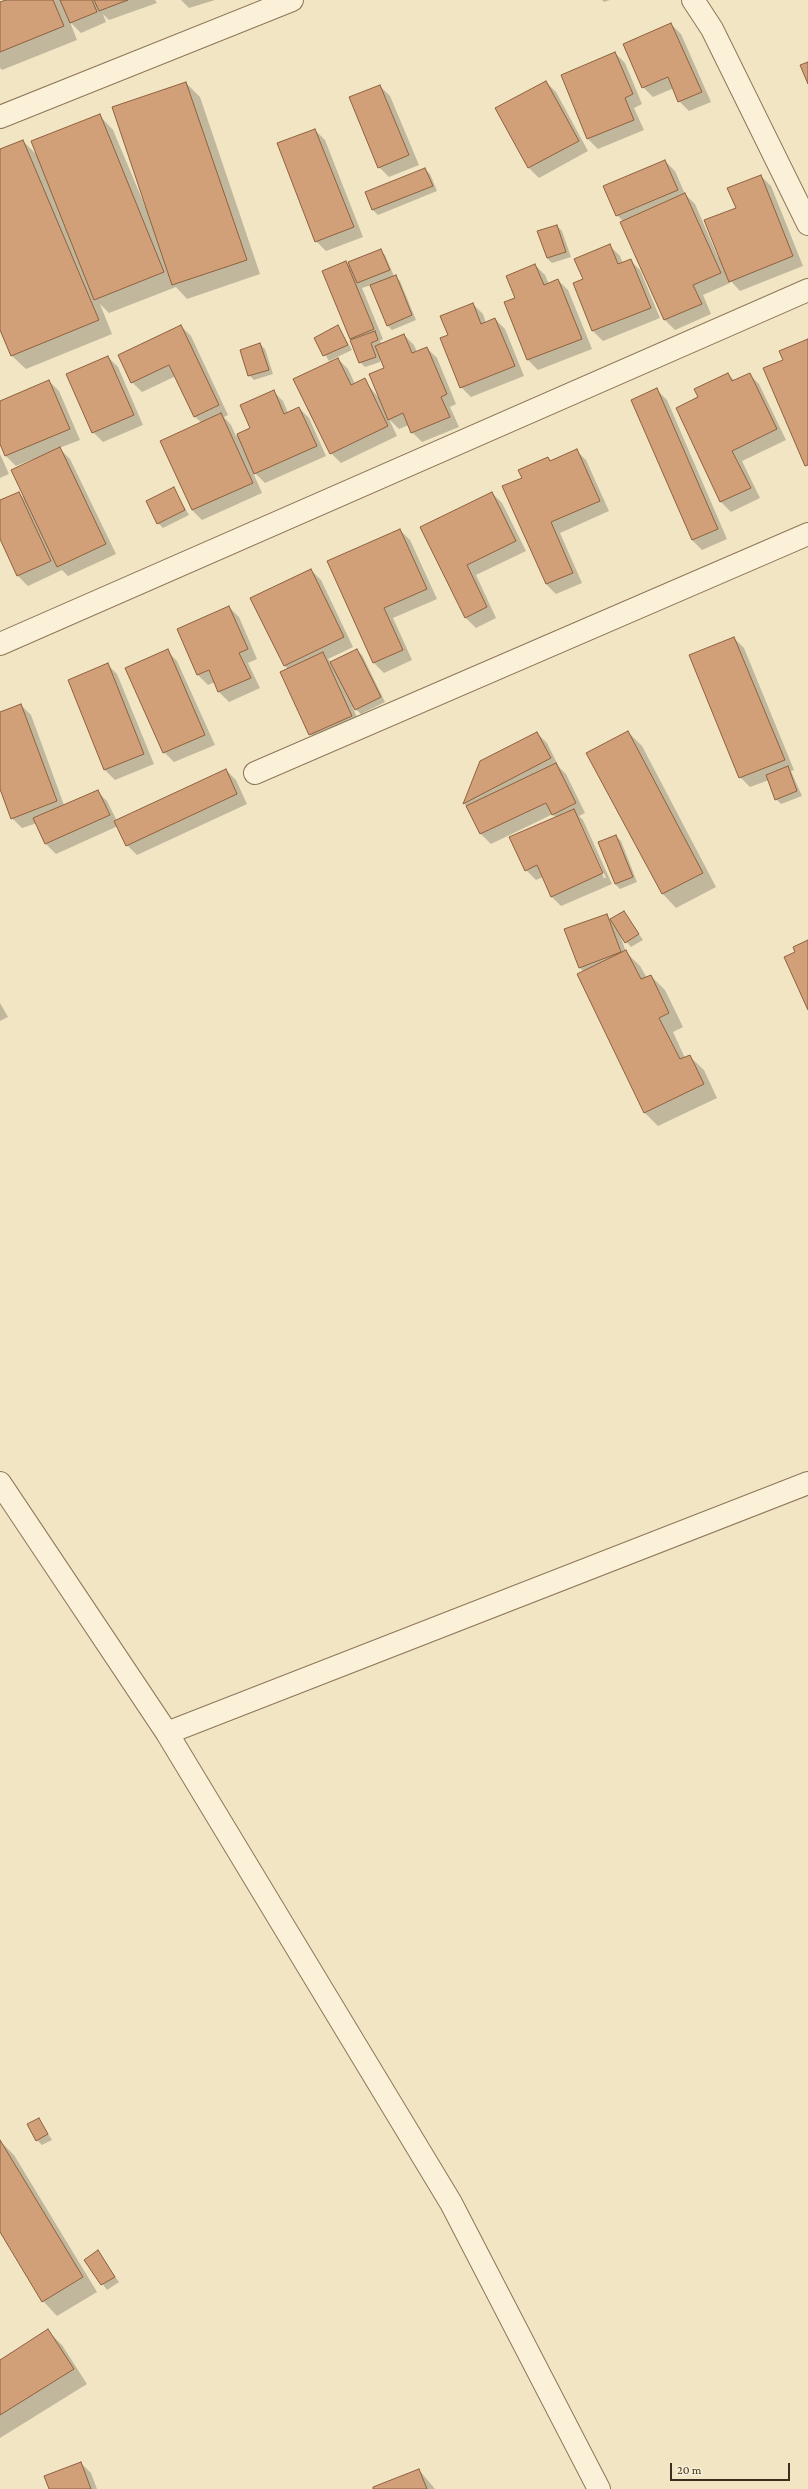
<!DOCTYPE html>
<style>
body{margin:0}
#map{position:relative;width:808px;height:2489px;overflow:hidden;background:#f1e5c4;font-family:"Crimson Pro",serif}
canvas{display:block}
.scale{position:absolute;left:670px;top:2463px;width:120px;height:18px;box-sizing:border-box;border:2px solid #3c2d1e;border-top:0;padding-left:5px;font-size:12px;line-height:14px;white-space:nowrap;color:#3c2d1e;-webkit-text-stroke:3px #f8efd5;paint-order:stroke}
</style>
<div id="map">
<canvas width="808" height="2489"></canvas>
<div class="scale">20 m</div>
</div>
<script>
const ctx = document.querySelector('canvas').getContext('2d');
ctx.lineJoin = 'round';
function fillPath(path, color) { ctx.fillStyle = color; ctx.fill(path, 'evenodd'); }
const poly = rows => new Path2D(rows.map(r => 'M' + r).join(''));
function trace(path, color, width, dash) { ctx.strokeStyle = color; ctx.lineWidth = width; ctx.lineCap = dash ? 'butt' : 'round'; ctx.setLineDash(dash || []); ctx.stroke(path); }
fillPath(poly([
 [8,0,155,0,157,3,109,20,103,14,106,22,81,33,70,22,77,40,2,70,0,68,0,3],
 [181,0,215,0,189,8],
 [602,0,610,0,604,2],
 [671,24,681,34,711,102,689,111,679,101,674,88,653,97,643,87],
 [615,53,625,63,642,104,634,108,644,130,598,149,588,139],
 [546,82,556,92,588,151,539,178,529,168,497,109],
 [186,83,200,97,260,274,187,299,176,287,109,313,100,304,112,334,26,369,11,355,0,327,0,151,23,141,37,155,99,115,113,130,145,206],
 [380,86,390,96,419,165,389,177,379,167],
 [315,130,325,140,363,237,326,251,316,241],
 [665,161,675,171,685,194,695,204,718,257,761,176,771,186,803,266,740,291,729,279,730,283,703,295,711,314,675,330,665,320,621,222,623,221,617,215],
 [425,169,430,174,437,191,378,215,373,210,366,193],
 [557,226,562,231,571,257,552,263,547,258],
 [610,246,620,256,623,264,630,260,640,270,660,318,603,341,593,331,574,284,584,279],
 [380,250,385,255,394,276,400,281,416,320,392,330,387,325,371,285,362,288,383,339,380,341,382,344,404,335,414,345,417,352,427,348,437,358,456,404,450,407,459,427,422,442,412,432,409,425,399,429,389,419,397,436,341,463,331,453,338,359,348,369,355,384,364,380,378,397,385,368,380,356,380,362,365,367,360,362,351,338,346,262,351,268],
 [535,265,545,275,549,284,558,280,568,290,592,349,538,370,528,360,505,303,516,298],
 [473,304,483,314,486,323,495,319,505,329,524,376,471,397,461,387,449,335],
 [181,326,191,336,228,415,224,417,231,425,236,436,252,429,273,391,283,401,288,413,299,408,309,418,326,456,265,483,252,470,262,493,202,520,192,510,202,423,194,416,176,376,142,392,132,382],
 [338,327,352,350,329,361,315,338],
 [260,344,265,349,273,374,254,380,249,375],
 [108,357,118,367,143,425,103,442,93,432],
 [728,374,735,381,749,374,759,384,786,440,742,461,760,498,731,512,721,502],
 [49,381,59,391,80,440,59,448,70,459,116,554,68,576,62,570,28,586,18,576,0,537,0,502,19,493,26,500,33,461,33,459,16,466,6,456,0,441,0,402],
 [657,390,667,400,727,539,702,550,692,540],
 [576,450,586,460,609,511,560,533,582,583,556,594,546,584,523,478,548,458,551,461],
 [0,454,9,474,0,478],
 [173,488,189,515,163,528,158,523],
 [492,493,502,503,526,551,476,575,496,618,476,628,466,618,422,527],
 [400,530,410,540,437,599,393,618,412,660,384,673,374,663,328,562],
 [311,570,321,580,353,647,328,659,332,663,357,650,362,655,385,702,361,714,352,706,361,726,320,744,310,734,288,669,284,665],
 [229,607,239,617,257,659,248,663,260,688,229,702,219,692,215,682,208,685,198,675,178,630],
 [734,638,744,648,794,770,791,771,802,796,781,804,776,799,769,780,750,787,740,777],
 [167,651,177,661,215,745,174,762,164,752],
 [107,664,117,674,154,764,115,780,105,770,69,680],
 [21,705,31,715,64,805,97,791,107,801,117,821,226,770,236,780,247,804,137,855,127,845,118,826,56,854,46,844,37,823,22,828,12,818,0,787,0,713],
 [628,732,642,746,716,887,676,908,662,893],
 [537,733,547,743,559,767,566,774,585,813,579,816,583,820,612,884,561,906,551,896,543,877,536,880,526,870,556,818,553,814,491,844,481,834,464,803],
 [578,821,580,821,606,878,604,878],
 [616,836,621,841,637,882,620,889,615,884],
 [624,912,643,940,631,947,620,935,626,952,640,966,647,978,651,976,665,990,683,1027,673,1032,685,1058,689,1056,704,1070,717,1098,658,1126,644,1112,584,972,580,968,606,915,611,920],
 [0,1003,8,1017,0,1021],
 [39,2119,52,2140,42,2145,37,2140],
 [0,2141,14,2155,97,2292,57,2316,43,2301,0,2230],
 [98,2252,119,2282,107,2290,85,2260],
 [48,2331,62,2345,87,2384,0,2438,0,2361],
 [81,2463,91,2473,97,2489,50,2489],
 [419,2470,435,2489,374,2489]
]), '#0003');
const building = poly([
 [6,0,53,0,64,26,0,52,0,2,6,0],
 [60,0,92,0,97,12,70,23,60,0],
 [94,0,128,0,99,11,94,0],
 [671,23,702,92,678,102,668,77,642,88,623,44,671,23],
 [615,52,633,94,625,98,634,120,587,139,561,75,615,52],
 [808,62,808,84,800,65,808,62],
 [546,81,579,141,528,168,495,108,546,81],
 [186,82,247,260,172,285,112,107,186,82],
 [380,85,409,155,378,168,349,97,380,85],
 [100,114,164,272,94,300,31,141,100,114],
 [315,129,354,227,315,242,277,143,315,129],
 [23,140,99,320,11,356,0,330,0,149,23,140],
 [665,160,678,190,616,216,603,186,665,160],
 [425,168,433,186,372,210,365,192,425,168],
 [761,175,793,256,729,282,704,220,736,208,727,188,761,175],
 [685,193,721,273,693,285,702,304,664,320,620,222,685,193],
 [557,225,566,252,547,258,537,231,557,225],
 [610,244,618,264,631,259,651,308,592,331,573,283,583,279,574,259,610,244],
 [381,249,390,270,357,283,348,262,381,249],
 [346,261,374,329,350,339,322,271,346,261],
 [535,264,544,285,558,279,582,339,527,360,504,302,515,298,506,276,535,264],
 [396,275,412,315,387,326,370,285,396,275],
 [473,303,481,324,495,318,515,366,460,388,440,338,448,335,440,316,473,303],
 [181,325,219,405,194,417,169,365,131,383,118,355,181,325],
 [338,325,348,345,323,356,314,338,338,325],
 [375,331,378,340,371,343,376,357,359,363,350,340,375,331],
 [404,334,412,353,427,347,447,394,441,397,450,417,411,433,403,413,388,420,369,374,384,368,375,346,404,334],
 [808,339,808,465,805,466,763,368,783,360,779,351,808,339],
 [260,343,269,370,248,376,240,350,260,343],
 [108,356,134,415,92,433,66,374,108,356],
 [338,358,351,385,365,378,388,426,330,454,293,379,338,358],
 [728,373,732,381,750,373,777,429,732,451,751,488,720,502,676,408,698,397,694,389,728,373],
 [49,380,70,429,5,456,0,444,0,401,49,380],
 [657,388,718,529,692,540,631,400,657,388],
 [274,390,284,414,299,407,317,446,254,474,237,434,250,428,240,405,274,390],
 [221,413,253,483,192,510,160,441,221,413],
 [60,447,106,544,57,567,11,470,60,447],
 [577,449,600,501,551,522,573,573,546,584,502,486,522,478,518,470,548,457,550,461,577,449],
 [174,487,185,510,157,524,146,501,174,487],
 [19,492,51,561,17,576,0,539,0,500,19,492],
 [492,492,516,541,467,565,487,607,465,618,420,527,492,492],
 [400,529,427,589,384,608,403,650,373,663,327,561,400,529],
 [311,569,344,637,284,666,250,598,311,569],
 [229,606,248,649,239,653,251,678,218,692,209,670,197,675,177,629,229,606],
 [734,637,785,760,739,778,689,655,734,637],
 [168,649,205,735,163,753,125,668,168,649],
 [357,649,381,697,355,710,330,662,357,649],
 [323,652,352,716,309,735,280,672,323,652],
 [108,663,144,754,104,770,68,680,108,663],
 [21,704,57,801,11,819,0,789,0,712,21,704],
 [628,731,703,873,662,894,586,753,628,731],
 [537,732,551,758,463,804,480,761,537,732],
 [556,763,576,803,552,815,546,803,480,834,466,806,556,763],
 [788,766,797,791,775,800,766,775,788,766],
 [226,769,237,794,126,846,114,821,226,769],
 [98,790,110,815,45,844,33,818,98,790],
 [574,809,603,873,551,897,537,865,525,871,509,837,574,809],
 [616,835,633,877,615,884,598,842,616,835],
 [624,911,639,934,625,943,610,919,624,911],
 [607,914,621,952,579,968,564,929,607,914],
 [808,940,808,1010,784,957,795,952,793,947,808,940],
 [626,950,641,979,651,975,669,1013,659,1018,680,1059,690,1055,704,1084,644,1113,577,974,626,950],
 [39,2118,48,2134,36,2141,27,2124,39,2118],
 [0,2140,83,2277,42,2302,0,2232,0,2140],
 [98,2250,115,2277,101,2285,84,2260,98,2250],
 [48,2329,74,2369,0,2415,0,2360,48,2329],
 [81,2462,91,2489,49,2489,44,2476,81,2462],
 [419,2469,427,2489,373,2489,373,2487,419,2469]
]);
fillPath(building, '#d1a078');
trace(building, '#8e603e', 1);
const minor = poly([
 [693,0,712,29,808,224],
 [0,117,292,0],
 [0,644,808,290],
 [255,773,808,534],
 [0,1483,167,1733,451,2203,599,2489],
 [167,1733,808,1483]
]);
trace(minor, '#8d7659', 24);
trace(minor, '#fbf1d8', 22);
</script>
